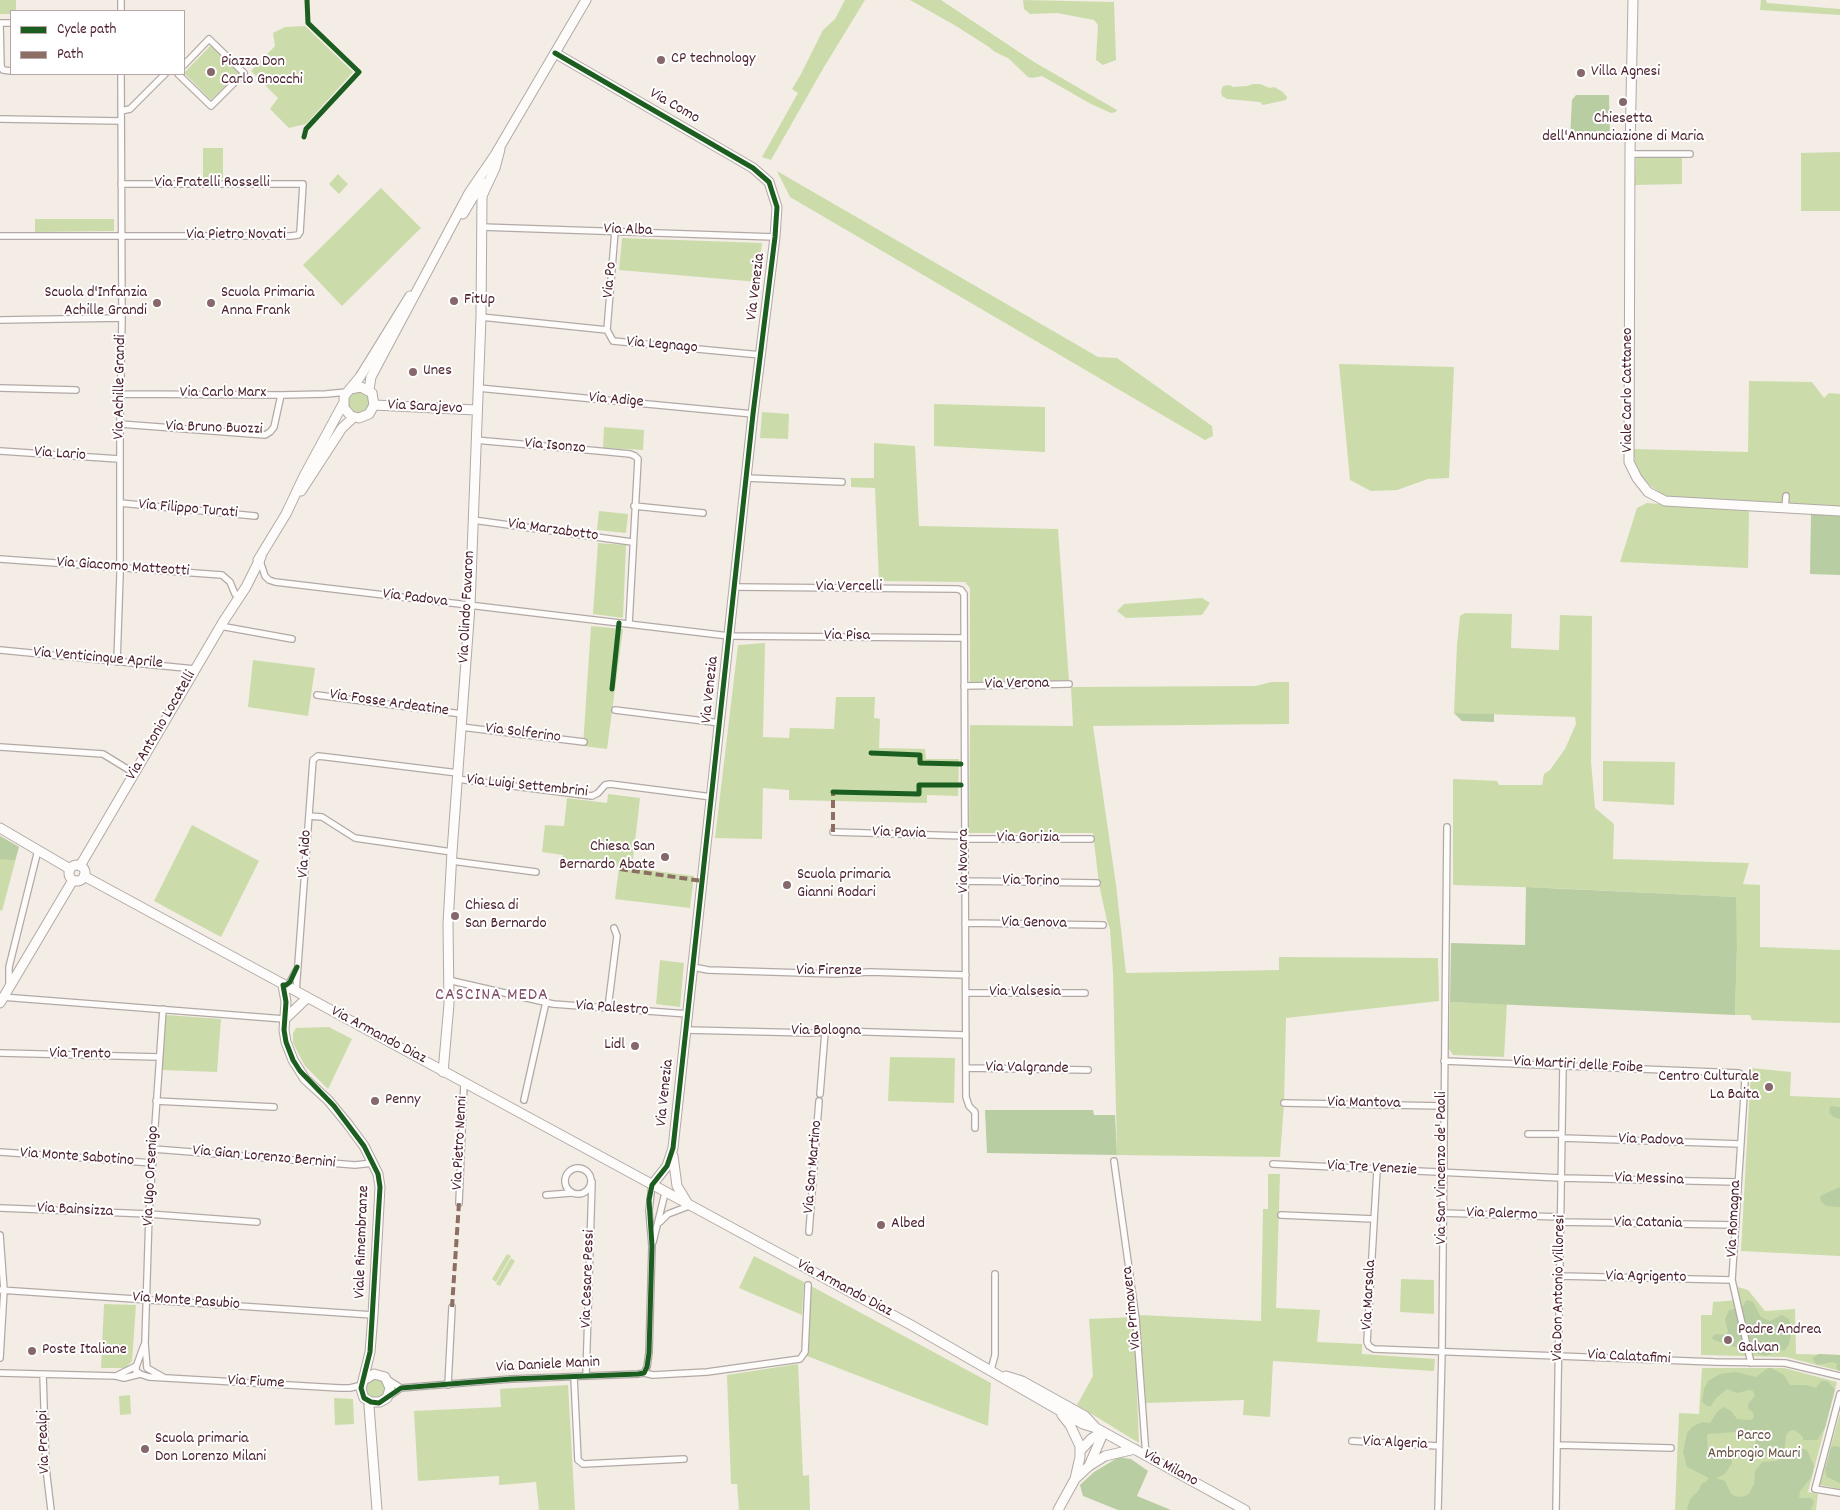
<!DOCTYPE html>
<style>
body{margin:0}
#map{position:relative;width:1840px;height:1510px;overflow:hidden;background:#f3ede6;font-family:Dekko,sans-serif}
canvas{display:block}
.legend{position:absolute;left:10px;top:10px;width:175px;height:65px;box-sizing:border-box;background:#fff;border:1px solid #b7a5aa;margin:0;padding:6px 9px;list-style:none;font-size:15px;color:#4a1f2b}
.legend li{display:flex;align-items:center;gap:10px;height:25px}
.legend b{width:25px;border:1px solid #b7a5aa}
</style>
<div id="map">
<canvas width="1840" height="1510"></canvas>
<ul class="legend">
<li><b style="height:6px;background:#1b5e20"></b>Cycle path</li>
<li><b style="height:6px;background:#8d6e63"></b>Path</li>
</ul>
</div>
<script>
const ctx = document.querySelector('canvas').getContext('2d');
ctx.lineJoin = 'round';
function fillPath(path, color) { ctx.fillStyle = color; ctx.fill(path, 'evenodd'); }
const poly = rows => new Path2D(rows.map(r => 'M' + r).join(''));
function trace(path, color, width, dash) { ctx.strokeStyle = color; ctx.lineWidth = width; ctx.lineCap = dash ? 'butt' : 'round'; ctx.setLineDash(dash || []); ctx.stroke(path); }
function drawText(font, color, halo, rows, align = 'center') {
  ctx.font = font + ' Dekko,sans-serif'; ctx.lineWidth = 4; ctx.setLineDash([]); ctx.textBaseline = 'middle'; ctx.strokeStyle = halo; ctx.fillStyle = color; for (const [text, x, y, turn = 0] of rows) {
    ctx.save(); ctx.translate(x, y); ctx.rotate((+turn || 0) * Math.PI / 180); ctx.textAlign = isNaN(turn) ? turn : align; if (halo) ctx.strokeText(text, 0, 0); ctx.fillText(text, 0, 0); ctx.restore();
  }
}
fillPath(poly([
 [0,0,16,0,16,11,11,11,11,14,0,14],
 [845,0,865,0,824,67,771,160,762,157,798,93,792,89,801,74,823,30,835,19],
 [910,0,941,0,1034,62,1117,110,1116,112,1111,113,1091,104,1042,76,1032,78,1028,77,1008,58,995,52,989,47,956,26],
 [1023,0,1114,2,1116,60,1103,65,1096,60,1098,25,1094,20,1057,13,1030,14,1024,9],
 [1761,0,1766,0,1767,3,1840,9,1840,15,1760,10],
 [305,26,353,72,306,124,289,128,270,109,278,98,251,71,275,46,273,33,285,27],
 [211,45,239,73,211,100,184,73],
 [1253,84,1260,84,1270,88,1274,87,1283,92,1287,97,1286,100,1263,105,1260,102,1227,99,1222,96,1221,91,1223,86,1230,85,1233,87,1247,86],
 [203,148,223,148,223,178,203,178],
 [1840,152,1840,211,1801,211,1801,153],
 [1636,157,1682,157,1682,184,1635,185],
 [777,171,1098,357,1117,358,1212,426,1213,436,1205,440,790,197],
 [338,174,348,184,339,194,329,184],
 [381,188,421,228,342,306,303,265],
 [35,219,114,219,114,231,35,232],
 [622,238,762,243,758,282,619,270],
 [1339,364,1454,367,1449,478,1428,479,1397,490,1371,491,1350,480],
 [1749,381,1812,382,1824,398,1829,393,1840,394,1840,507,1789,505,1789,496,1783,496,1783,505,1666,497,1652,487,1641,475,1635,462,1633,449,1748,452],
 '348 403a11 11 0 1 1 22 0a11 11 0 1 1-22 0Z',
 [934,404,1045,407,1045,452,934,446],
 [762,412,789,414,788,439,760,438],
 [604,427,644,430,643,450,603,448],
 [874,443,915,446,919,526,1058,529,1069,681,970,682,970,588,965,582,879,581,875,488,851,487,851,478,874,478],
 [1647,503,1749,511,1748,568,1620,562,1637,508],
 [599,511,628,514,626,533,597,530],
 [598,543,626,545,623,618,593,614],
 [1202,598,1210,603,1202,615,1126,618,1117,611,1124,604],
 [1465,613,1512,614,1511,648,1559,650,1560,615,1592,616,1591,761,1595,808,1614,824,1613,859,1749,863,1743,884,1760,885,1760,947,1840,950,1840,1023,1752,1020,1750,1015,1735,1015,1737,947,1735,897,1551,888,1453,885,1453,779,1497,781,1499,785,1542,785,1544,774,1550,770,1565,749,1576,724,1575,717,1454,713,1457,645,1460,616],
 [591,626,623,629,607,749,583,746],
 [765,643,763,737,789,738,790,728,834,729,836,697,875,697,874,718,880,719,879,748,925,749,926,759,959,759,958,796,927,795,927,803,789,800,789,790,763,788,762,839,715,838,738,645],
 [253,660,315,668,308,716,248,707],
 [1271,682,1289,682,1289,724,1093,726,1116,885,1126,973,1279,970,1279,957,1438,958,1439,1001,1286,1018,1284,1103,1280,1157,1117,1155,1113,973,1110,929,1107,921,1099,884,1093,833,969,833,970,725,1073,726,1071,687,1256,686],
 [1603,761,1675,762,1674,805,1603,801],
 [608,794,640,798,632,868,694,876,690,908,615,899,619,867,563,859,563,855,542,852,545,825,564,826,567,798,607,803],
 [192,825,259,861,221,937,154,901],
 [0,836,19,847,2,911,0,910],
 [660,960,684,963,680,1007,656,1004],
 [1450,1002,1507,1004,1504,1057,1453,1055,1449,1049],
 [166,1015,221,1019,217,1072,162,1070],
 [329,1027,352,1039,328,1089,305,1066,293,1043,293,1033,296,1028],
 [890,1057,955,1058,954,1103,888,1101],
 [1751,1068,1791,1072,1790,1096,1840,1098,1840,1256,1741,1251],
 [1268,1174,1280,1174,1276,1308,1320,1310,1317,1342,1362,1344,1362,1354,1435,1359,1434,1371,1273,1361,1270,1417,1243,1415,1244,1400,1146,1403,1139,1315,1261,1321,1263,1209,1268,1209],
 [507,1254,511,1256,496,1282,492,1279],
 [754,1256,804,1282,802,1315,739,1288],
 [511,1258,515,1261,500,1286,496,1284],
 [1401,1279,1434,1280,1434,1314,1400,1312],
 [811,1286,991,1383,988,1426,807,1356],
 [1738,1287,1748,1290,1765,1311,1795,1309,1796,1354,1840,1355,1840,1371,1786,1357,1701,1355,1701,1315,1712,1315,1713,1302,1739,1300],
 [104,1304,136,1305,132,1361,125,1368,101,1368],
 [1134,1317,1139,1443,1077,1405,1093,1376,1089,1319],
 [798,1364,803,1476,809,1475,810,1510,739,1510,737,1484,731,1484,727,1375],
 [1702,1368,1784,1368,1837,1382,1808,1492,1818,1494,1816,1510,1675,1510,1679,1413,1699,1414],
 '366 1388a10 10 0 1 1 20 0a10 10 0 1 1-20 0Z',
 [568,1385,575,1510,539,1510,536,1482,499,1485,499,1476,418,1481,414,1411,501,1407,500,1389],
 [130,1395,131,1414,120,1415,119,1396],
 [334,1398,353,1399,354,1424,335,1425],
 [1840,1413,1840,1489,1820,1485]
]), '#cbdcaa');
fillPath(poly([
 [1576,95,1609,95,1610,140,1570,139,1572,100],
 [1811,514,1840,515,1840,575,1810,574],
 [1454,713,1494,714,1494,722,1462,721],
 [0,836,19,847,15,860,0,859],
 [1526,887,1736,897,1737,947,1735,1015,1450,1002,1451,943,1525,945],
 [1830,1106,1840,1107,1840,1119,1833,1117,1832,1115,1829,1113],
 [985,1110,1093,1110,1094,1115,1115,1115,1117,1155,987,1153],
 [1840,1187,1840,1207,1826,1206,1821,1201,1820,1196],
 [1747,1300,1753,1302,1761,1317,1770,1321,1782,1315,1789,1319,1791,1334,1789,1344,1785,1350,1773,1352,1772,1354,1765,1356,1714,1340,1712,1338,1715,1334,1726,1335,1728,1331,1725,1319,1729,1310,1742,1307],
 [1819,1354,1840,1355,1840,1371,1837,1370,1836,1366,1838,1364,1832,1362,1817,1365,1813,1360,1814,1357],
 [1768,1368,1771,1368,1784,1375,1790,1385,1807,1385,1816,1388,1821,1381,1827,1381,1835,1389,1825,1428,1817,1440,1803,1440,1803,1437,1795,1430,1789,1431,1786,1435,1785,1447,1782,1451,1774,1455,1764,1456,1759,1454,1752,1448,1757,1440,1753,1433,1750,1431,1707,1434,1708,1455,1730,1454,1732,1463,1725,1474,1716,1478,1725,1481,1731,1494,1738,1497,1745,1496,1749,1494,1754,1484,1755,1471,1762,1462,1776,1461,1784,1457,1795,1447,1807,1450,1814,1466,1811,1478,1800,1491,1799,1498,1811,1498,1814,1502,1811,1510,1687,1510,1690,1499,1699,1490,1702,1483,1706,1482,1709,1478,1687,1467,1683,1452,1687,1433,1693,1426,1703,1422,1710,1423,1717,1412,1724,1407,1731,1411,1737,1419,1751,1420,1754,1417,1753,1412,1748,1409,1748,1404,1755,1396,1753,1391,1749,1390,1737,1393,1727,1389,1716,1398,1711,1406,1707,1406,1702,1402,1704,1389,1708,1381,1720,1374,1736,1372,1756,1377],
 [1836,1446,1840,1447,1840,1483,1827,1477,1825,1470,1831,1447],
 [1119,1457,1131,1459,1148,1471,1137,1496,1171,1510,1118,1510,1083,1496,1080,1485,1094,1472]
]), '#b8cda1');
const street = poly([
 [121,0,121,11],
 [0,23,1,66,3,70,11,71],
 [0,23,11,23],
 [178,74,211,106,244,73,209,39,184,65],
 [121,111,130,109,165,74],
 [0,119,121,121],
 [1631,154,1690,154],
 [481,227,775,237],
 [0,236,291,236,298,235,300,232,303,184,121,184],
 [481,317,607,330],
 [0,320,122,318],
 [607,330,613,341,761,355],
 [607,330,615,231],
 [0,388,76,390],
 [478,388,753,414],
 [120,394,281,395,326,394,347,392],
 [120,424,265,435,270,432,274,427,281,395],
 [475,440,599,451,630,454,635,456,638,459,629,624],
 [0,451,119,459],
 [746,478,842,482],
 [120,503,255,516],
 [634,506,703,513],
 [1785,509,1786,496],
 [473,520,632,542],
 [0,559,222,575,230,582,235,594],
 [261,559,261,564,265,576,269,580,275,582,729,636,964,638],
 [735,587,957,589,961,590,964,594,966,1097,969,1106,975,1112,975,1128],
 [220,626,292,639],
 [0,650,195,669],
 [117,662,120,575,120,424,122,318,121,74],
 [964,686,1069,684],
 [317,695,462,714],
 [615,710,720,723],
 [461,727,584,742],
 [0,747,103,754,134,773],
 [457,779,592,796,598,793,605,785,610,784,712,797],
 [309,816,322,817,355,838,452,852],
 [833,832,965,836],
 [965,839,1091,839],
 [452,861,536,872],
 [965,881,1097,883],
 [965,923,1103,925],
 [693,967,708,970,836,974,870,972,966,975],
 [448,980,553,1004,688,1014],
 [285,985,290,982,297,969],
 [9,986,9,967,38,850],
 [296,992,313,760,318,756,327,757,458,773],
 [966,993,1085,993],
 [2,997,284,1019],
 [608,1008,617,936,614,928],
 [686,1030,811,1033,838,1031,966,1035],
 [0,1053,159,1057],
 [1444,1061,1739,1073,1742,1075,1745,1080,1732,1280,1751,1363],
 [966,1068,1088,1070],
 [820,1094,825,1032],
 [524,1100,546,1002],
 [156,1101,274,1107],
 [1284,1103,1443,1106],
 [1528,1134,1562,1134],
 [1562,1138,1740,1144],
 [154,1149,355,1165,373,1163],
 [0,1152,153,1163],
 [1114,1161,1136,1319,1146,1456],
 [1273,1164,1561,1178,1737,1182],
 '565 1181a13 13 0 1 1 26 0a13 13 0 1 1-26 0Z',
 [1377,1170,1367,1342,1369,1346,1374,1349,1715,1362,1785,1363,1840,1376],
 [546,1195,571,1193],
 [459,1203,464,1083],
 [0,1208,149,1214,257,1222],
 [1443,1213,1560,1217],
 [1281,1215,1374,1219],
 [660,1222,668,1214,689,1206],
 [1561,1222,1735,1225],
 [809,1232,819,1101],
 [0,1235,4,1290,0,1358],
 [653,1242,665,1193],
 [1560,1276,1732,1280],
 [0,1290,373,1315],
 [991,1370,995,1355,995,1274],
 [0,1373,116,1376,124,1378,140,1374,149,1377,340,1388,350,1388,362,1385],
 [644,1373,653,1375,707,1372,800,1359,805,1352,808,1285],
 [43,1374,46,1468,51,1510],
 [140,1374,136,1371,136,1367,144,1345],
 [116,1376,136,1366],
 [586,1376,592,1182],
 [163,1377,147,1368,145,1343,149,1214,163,1009],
 [574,1377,578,1460,583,1464,684,1459],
 [387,1379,401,1388],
 [448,1385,452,1307],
 [1840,1394,1815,1489,1840,1493],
 [388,1397,401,1388,511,1379,638,1374,644,1373,647,1367,649,1353,652,1246,649,1211,652,1185],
 [1352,1441,1439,1446],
 [1557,1445,1671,1448],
 [1438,1510,1442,1351,1447,827],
 [1556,1510,1563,1065]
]);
const secondary = poly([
 [1633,0,1630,151,1629,462,1637,478,1648,492,1665,501,1840,511],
 [555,53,753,168,769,182,777,207,775,237,753,414,673,1148,667,1166,652,1185],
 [374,405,476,410],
 [0,828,70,869],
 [84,876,911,1325,1083,1424,1096,1428,1245,1510],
 [283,985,286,1002,284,1030,286,1042,293,1060,305,1079,328,1100,347,1123,364,1146,378,1174,380,1187,373,1315,370,1352,361,1389,364,1398,371,1402,380,1402,387,1398,390,1388,385,1377,374,1374,364,1380],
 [285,1019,307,998],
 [443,1072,449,1004,448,924,452,852,470,606,481,317,482,196,495,168,500,149],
 [673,1156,677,1186,688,1204],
 [1006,1376,1022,1381,1085,1416,1096,1428],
 [371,1402,369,1406,377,1510],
 [1080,1451,1091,1439,1102,1432],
 [1089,1466,1101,1438,1102,1432],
 [1075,1479,1089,1466,1105,1456,1135,1449],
 [1058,1510,1075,1479,1080,1457,1080,1446,1070,1425,1062,1415]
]);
const primary = poly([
 [463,214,482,182],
 [350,389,361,387,372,393,374,405,369,414,359,418,351,416,344,408,344,398,345,395,360,377,410,296],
 [369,390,371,377,469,193,495,155,586,0],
 [301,491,342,428,354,417],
 [258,560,286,514,304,476,343,404],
 '69 873a8 8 0 1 1 16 0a8 8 0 1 1-16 0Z',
 [80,866,223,622,246,587,261,557],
 [0,1003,73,880]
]);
trace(street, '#b2a9a6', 8);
trace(secondary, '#b2a9a6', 11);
trace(primary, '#b2a9a6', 11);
trace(street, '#fdfcfb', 5.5);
trace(secondary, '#fdfcfb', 9);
trace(primary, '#fdfcfb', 9);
trace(poly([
 [833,832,833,792],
 [620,869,702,881],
 [452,1307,459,1203]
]), '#8d6e63', 4, [8, 4]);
trace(poly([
 [304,137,306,129,359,72,308,23,307,0],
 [612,689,619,623],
 [871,753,920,755,920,763,961,764],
 [833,792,919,794,919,785,961,785],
 [297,967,290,982,286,985,283,985,286,1002,284,1030,286,1042,293,1060,300,1071,334,1106,364,1146,378,1174,380,1187,370,1352,361,1388,364,1398,371,1402,379,1403,401,1388,511,1379,638,1374,644,1373,647,1367,649,1353,652,1246,649,1200,652,1185,667,1166,673,1148,753,414,775,237,777,207,769,182,753,168,555,53]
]), '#1b5e20', 5);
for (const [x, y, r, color] of [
 [661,60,5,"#85676c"],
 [211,72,5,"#85676c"],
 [1581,73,5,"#85676c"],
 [1623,102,5,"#85676c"],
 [454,301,5,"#85676c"],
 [157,303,5,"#85676c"],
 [211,303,5,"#85676c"],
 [413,372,5,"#85676c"],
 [665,857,5,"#85676c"],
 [787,885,5,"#85676c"],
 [455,916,5,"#85676c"],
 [635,1046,5,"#85676c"],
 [1769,1087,5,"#85676c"],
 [375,1101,5,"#85676c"],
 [881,1225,5,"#85676c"],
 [1728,1340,5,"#85676c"],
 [32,1351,5,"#85676c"],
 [145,1449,5,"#85676c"]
]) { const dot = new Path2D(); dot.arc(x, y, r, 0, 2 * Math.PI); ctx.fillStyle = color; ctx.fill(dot); trace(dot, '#fff', 2); }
drawText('16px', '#4a1f2b', '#fff', [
 ["CP technology",671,60],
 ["Piazza Don",221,63],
 ["Carlo Gnocchi",221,81],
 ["Villa Agnesi",1591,73],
 ["Chiesetta",1623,120,"center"],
 ["dell'Annunciazione di Maria",1623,138,"center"],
 ["Scuola d'Infanzia",147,294,"right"],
 ["Achille Grandi",147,312,"right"],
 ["Scuola Primaria",221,294],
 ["Anna Frank",221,312],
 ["FitUp",464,301],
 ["Unes",423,372],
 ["Chiesa San",655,848,"right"],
 ["Bernardo Abate",655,866,"right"],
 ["Scuola primaria",797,876],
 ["Gianni Rodari",797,894],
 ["Chiesa di",465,907],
 ["San Bernardo",465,925],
 ["Lidl",625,1046,"right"],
 ["Centro Culturale",1759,1078,"right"],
 ["La Baita",1759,1096,"right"],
 ["Penny",385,1101],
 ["Albed",891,1225],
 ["Padre Andrea",1738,1331],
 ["Galvan",1738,1349],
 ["Poste Italiane",42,1351],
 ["Scuola primaria",155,1440],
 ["Don Lorenzo Milani",155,1458]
], 'left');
drawText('16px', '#4a1f2b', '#fff', [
 ["Via Como",674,107,30],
 ["Via Fratelli Rosselli",212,184],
 ["Via Alba",628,231,2],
 ["Via Pietro Novati",236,236],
 ["Via Po",611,280,-85],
 ["Via Venezia",757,287,-83],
 ["Via Legnago",662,346,5],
 ["Via Achille Grandi",121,387,-89],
 ["Viale Carlo Cattaneo",1629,390,-90],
 ["Via Carlo Marx",223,394],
 ["Via Adige",616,401,5],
 ["Via Sarajevo",425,408,3],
 ["Via Bruno Buozzi",214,429,2],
 ["Via Isonzo",555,447,5],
 ["Via Lario",60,455,4],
 ["Via Filippo Turati",188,510,5],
 ["Via Marzabotto",553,531,8],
 ["Via Giacomo Matteotti",123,568,4],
 ["Via Vercelli",849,588],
 ["Via Padova",415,599,7],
 ["Via Olindo Favaron",468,607,-87],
 ["Via Pisa",847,637],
 ["Via Venticinque Aprile",98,659,5],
 ["Via Verona",1017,685,-1],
 ["Via Venezia",711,690,-84],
 ["Via Fosse Ardeatine",389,704,8],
 ["Via Antonio Locatelli",162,726,-60],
 ["Via Solferino",523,734,7],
 ["Via Luigi Settembrini",527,787,6],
 ["Via Pavia",899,834,2],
 ["Via Gorizia",1028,839],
 ["Via Aido",306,854,-86],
 ["Via Novara",965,861,-90],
 ["Via Torino",1031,882,1],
 ["Via Genova",1034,924,1],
 ["Via Firenze",829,972],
 ["Via Valsesia",1025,993],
 ["Via Palestro",612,1009,4],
 ["Via Bologna",826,1032],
 ["Via Armando Diaz",378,1036,28],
 ["Via Trento",80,1055,1],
 ["Via Martiri delle Foibe",1578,1066,3],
 ["Via Valgrande",1027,1069,1],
 ["Via Venezia",666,1093,-84],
 ["Via Mantova",1364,1104,1],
 ["Via Padova",1651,1141,2],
 ["Via Pietro Nenni",461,1143,-87],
 ["Via Monte Sabotino",77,1158,4],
 ["Via Gian Lorenzo Bernini",264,1158,5],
 ["Via San Martino",814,1167,-85],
 ["Via San Vincenzo de' Paoli",1443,1168,-90],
 ["Via Tre Venezie",1372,1169,3],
 ["Via Ugo Orsenigo",152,1176,-87],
 ["Via Messina",1649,1180,2],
 ["Via Bainsizza",75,1211,3],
 ["Via Palermo",1502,1215,2],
 ["Via Romagna",1735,1219,-87],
 ["Via Catania",1648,1224,1],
 ["Viale Rimembranze",363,1242,-88],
 ["Via Agrigento",1646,1278,1],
 ["Via Cesare Pessi",589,1279,-88],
 ["Via Don Antonio Villoresi",1560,1288,-89],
 ["Via Armando Diaz",844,1289,28],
 ["Via Marsala",1370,1295,-87],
 ["Via Monte Pasubio",186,1302,4],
 ["Via Primavera",1133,1308,-96],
 ["Via Calatafimi",1629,1358,3],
 ["Via Daniele Manin",548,1366,-3],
 ["Via Fiume",256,1383,3],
 ["Via Prealpi",45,1442,-92],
 ["Via Algeria",1395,1444,3],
 ["Via Milano",1170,1469,29]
]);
drawText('16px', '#675442', '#fff', [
 ["Parco",1754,1437],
 ["Ambrogio Mauri",1754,1455]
]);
ctx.letterSpacing = '1px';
drawText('18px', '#844f69', '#fff', [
 ["CASCINA MEDA",492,997]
]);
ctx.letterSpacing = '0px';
</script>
